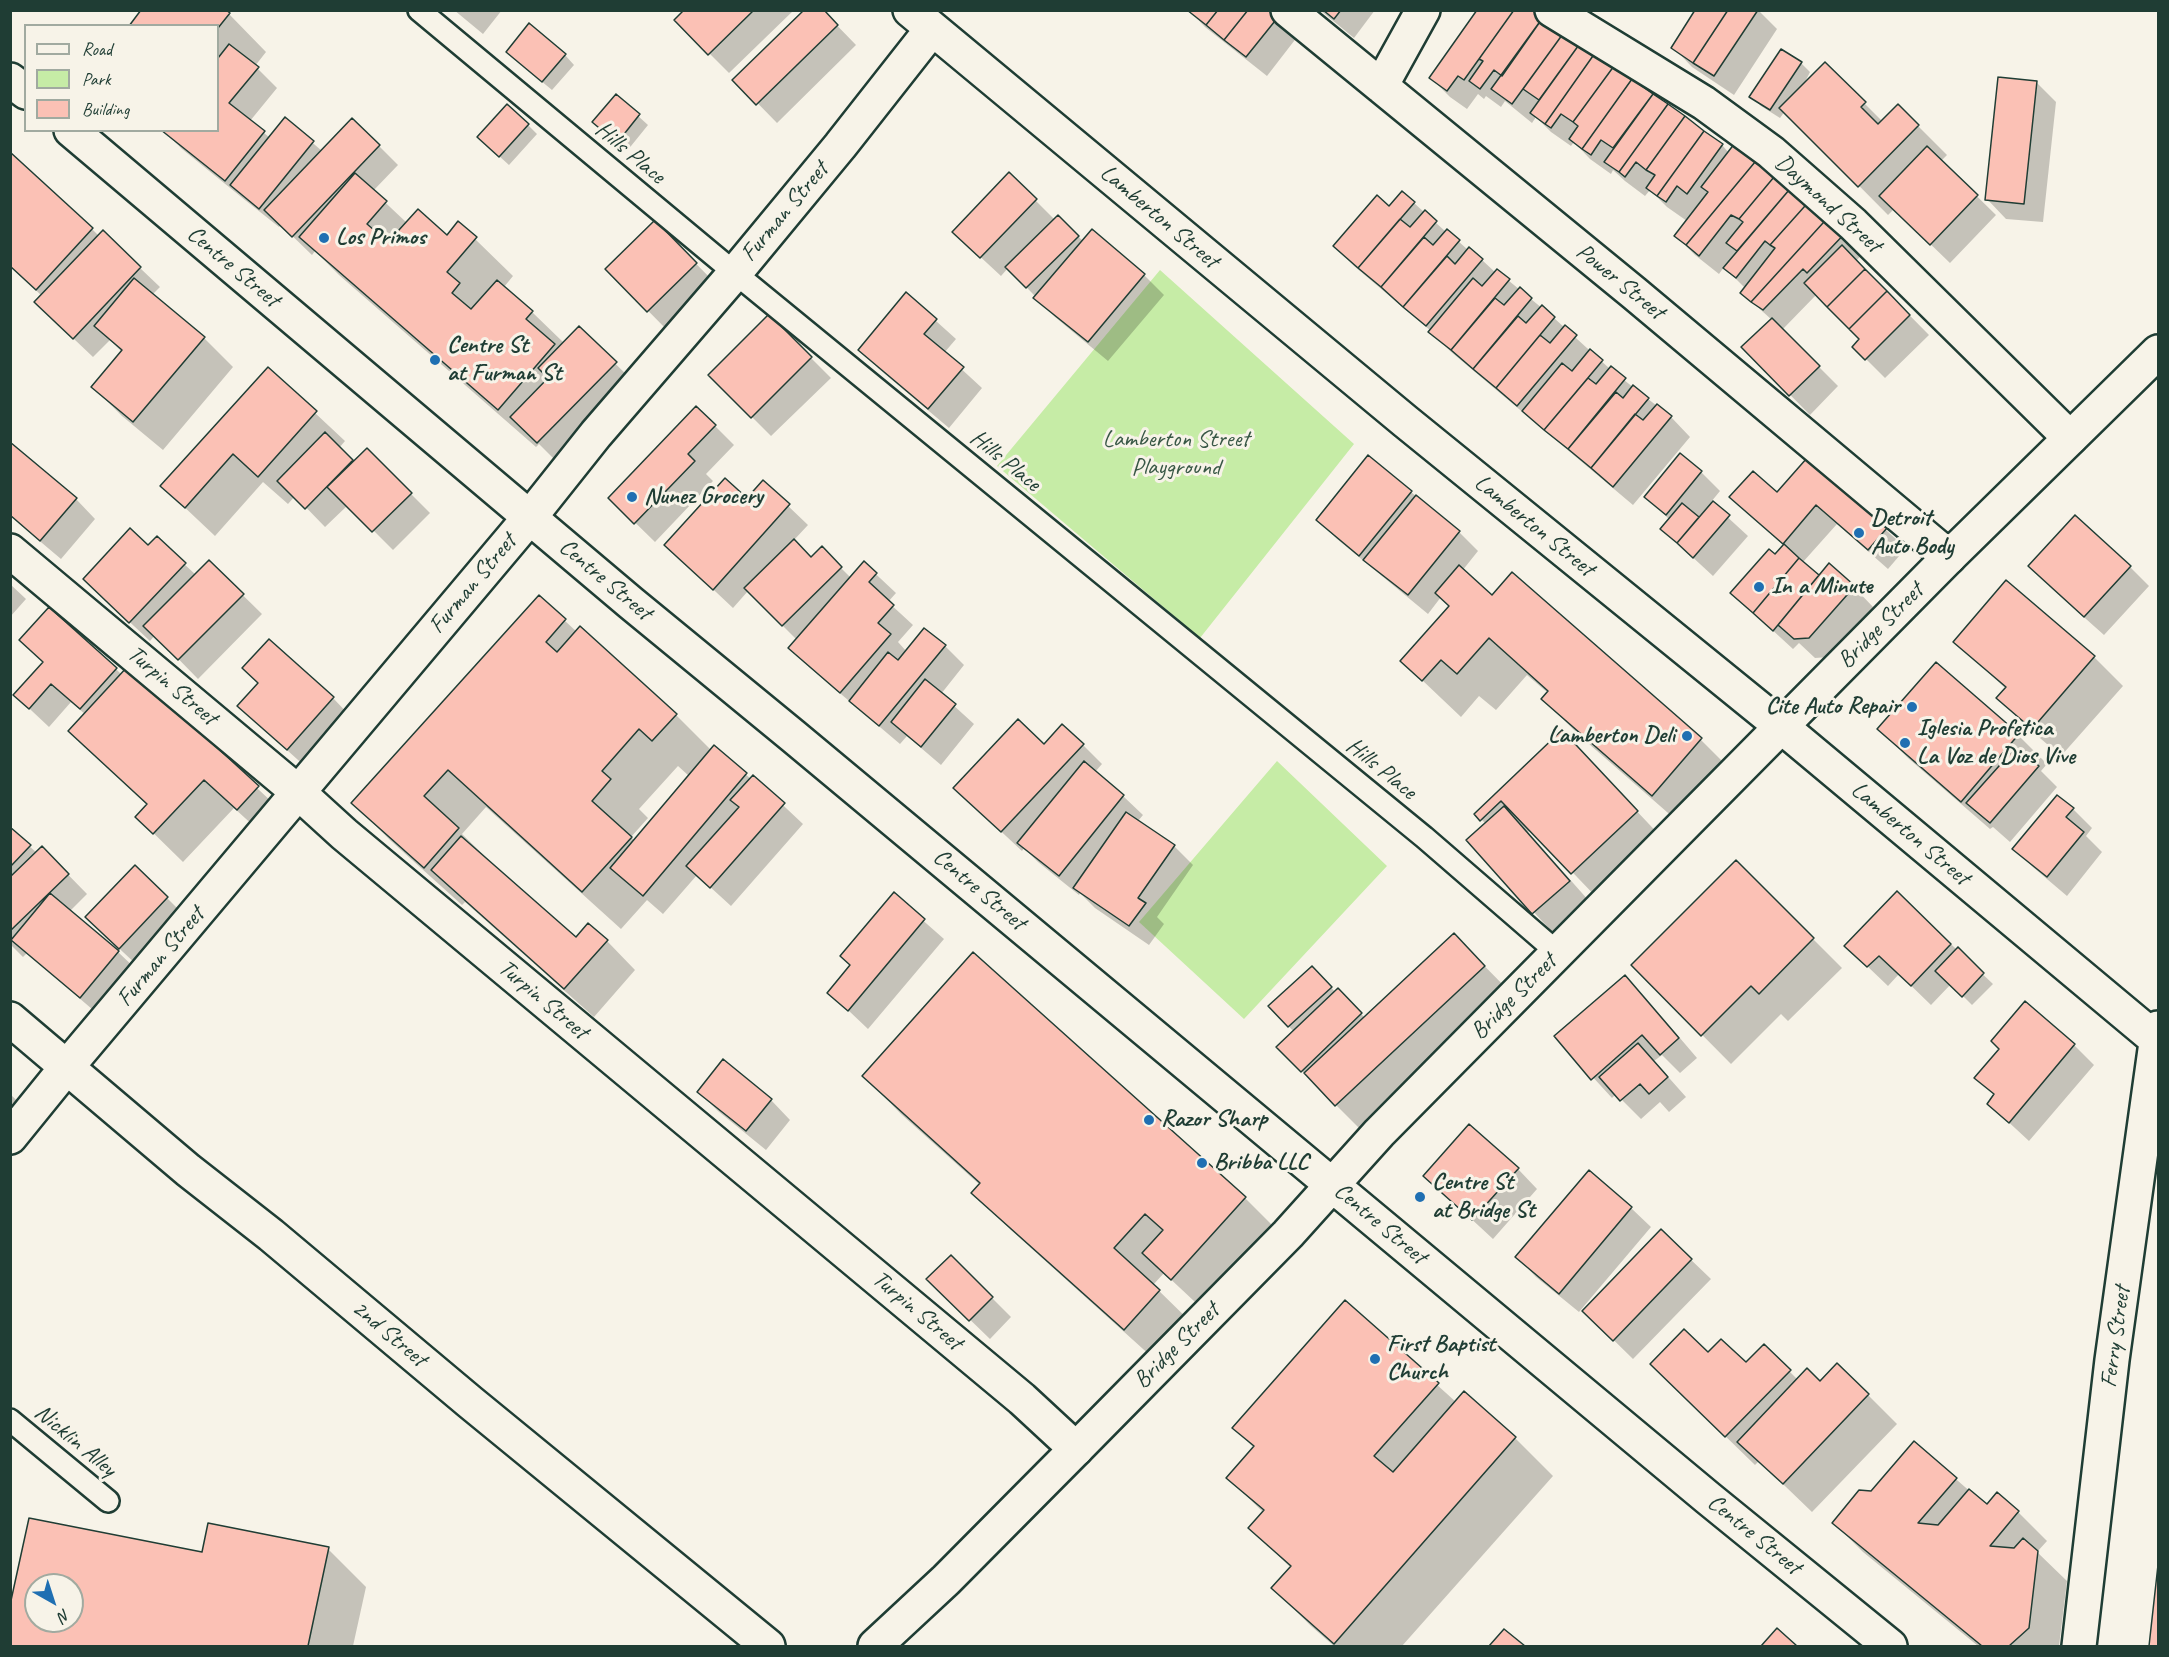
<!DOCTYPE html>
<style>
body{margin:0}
#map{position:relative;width:2169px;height:1657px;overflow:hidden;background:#f7f3e8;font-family:Caveat,sans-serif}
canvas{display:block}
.frame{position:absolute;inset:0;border:12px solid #1f3d34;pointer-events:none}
.legend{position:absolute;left:24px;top:24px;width:195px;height:108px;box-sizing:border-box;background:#f7f3e8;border:2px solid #a1aaa0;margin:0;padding:8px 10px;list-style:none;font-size:18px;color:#1f3d34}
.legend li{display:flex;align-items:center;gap:12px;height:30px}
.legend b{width:30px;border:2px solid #a1aaa0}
.north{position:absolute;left:24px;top:1573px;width:60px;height:60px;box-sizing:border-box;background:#f7f3e8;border:2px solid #a1aaa0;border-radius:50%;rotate:141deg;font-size:16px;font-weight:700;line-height:24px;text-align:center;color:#1f3d34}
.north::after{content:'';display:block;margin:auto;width:21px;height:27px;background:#1f6fb2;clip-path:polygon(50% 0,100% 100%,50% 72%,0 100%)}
</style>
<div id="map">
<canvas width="2169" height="1657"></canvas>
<div class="frame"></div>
<ul class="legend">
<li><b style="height:8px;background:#f7f3e8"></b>Road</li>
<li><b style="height:16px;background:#c6eca6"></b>Park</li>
<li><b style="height:16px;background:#fbc1b5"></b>Building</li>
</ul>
<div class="north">N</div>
</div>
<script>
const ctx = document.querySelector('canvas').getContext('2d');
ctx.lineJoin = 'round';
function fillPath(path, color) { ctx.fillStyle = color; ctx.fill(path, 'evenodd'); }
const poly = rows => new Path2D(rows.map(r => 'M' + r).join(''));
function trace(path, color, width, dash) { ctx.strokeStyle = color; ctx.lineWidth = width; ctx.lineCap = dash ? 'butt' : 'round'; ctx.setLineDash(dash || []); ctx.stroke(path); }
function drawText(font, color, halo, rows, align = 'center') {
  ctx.font = font + ' Caveat,sans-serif'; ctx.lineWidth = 6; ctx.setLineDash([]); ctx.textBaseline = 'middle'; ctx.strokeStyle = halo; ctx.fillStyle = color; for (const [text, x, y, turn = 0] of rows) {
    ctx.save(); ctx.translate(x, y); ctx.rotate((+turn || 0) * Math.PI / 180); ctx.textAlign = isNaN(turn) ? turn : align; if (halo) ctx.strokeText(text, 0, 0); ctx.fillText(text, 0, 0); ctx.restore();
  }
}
fillPath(poly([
 [1160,270,1354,444,1200,638,997,466],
 [1277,761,1387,866,1244,1019,1139,922]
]), '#c6eca6');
fillPath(poly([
 [454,10,502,10,483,34],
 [686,10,794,10,729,73,676,20],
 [822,10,856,45,777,123,735,80],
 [1189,10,1280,10,1301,32,1267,76,1205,27],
 [1320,10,1375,10,1354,38],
 [1533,10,1722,145,1729,153,1738,142,1869,247,1856,261,1929,335,1885,378,1854,347,1861,339,1817,294,1782,330,1838,386,1810,415,1743,347,1772,320,1742,293,1745,288,1724,267,1719,274,1695,255,1676,236,1687,221,1667,207,1650,190,1645,196,1625,181,1613,170,1611,174,1590,159,1574,142,1571,146,1551,132,1536,117,1532,123,1505,101,1501,107,1486,96,1484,99,1478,94,1467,109,1450,97,1431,78],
 [1697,10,1758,10,1777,29,1734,95,1692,67,1673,47],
 [229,14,266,52,255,66,277,88,250,121,270,138,285,119,322,151,379,146,398,165,373,191,407,223,447,237,475,239,513,276,504,287,532,312,564,343,579,328,635,383,557,462,539,444,536,447,339,275,315,251,312,255,281,225,279,227,245,200,182,149,163,130,218,130,218,26],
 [565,55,574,65,552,90,517,61],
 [1801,63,1810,72,1803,86,1825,64,1883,122,1898,106,1947,155,1941,161,1996,215,1950,263,1894,209,1888,215,1785,111,1780,118,1761,106,1751,96],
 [2036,82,2056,102,2043,222,2006,219,1987,199],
 [616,96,648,125,627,151,603,131],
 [528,125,537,134,509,165,488,146],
 [1009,174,1055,220,1058,217,1083,241,1092,231,1144,275,1164,295,1108,361,1055,317,1008,268,1001,276,974,251],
 [1414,203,1446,232,1447,231,1468,250,1482,260,1496,273,1497,271,1554,318,1610,369,1671,417,1690,437,1633,505,1450,351,1431,331,1354,266,1335,246,1389,208],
 [655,222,716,284,668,331,607,269],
 [92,229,99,236,103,232,140,268,160,287,152,295,204,338,233,367,163,450,122,416,93,387,122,352,110,340,93,357,55,321,42,296,10,266],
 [906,294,956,339,944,353,982,388,949,428,879,369,860,350],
 [769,316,831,378,771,436,710,375],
 [268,369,345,441,339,448,354,463,367,450,430,513,393,550,348,505,325,527,295,496,288,504,263,482,215,536,162,486],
 [715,426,734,445,706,474,713,481,655,542,610,498],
 [10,444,76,499,95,519,61,559,10,516],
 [1807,460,1906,548,1888,569,1837,524,1803,562,1819,577,1854,587,1873,607,1829,657,1815,658,1799,643,1793,649,1732,593,1776,556,1784,546,1732,497,1778,494],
 [1701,472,1720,491,1711,502,1748,536,1713,576,1662,529,1670,520,1646,497],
 [763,482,808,525,794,540,811,559,822,549,851,578,864,563,896,593,888,602,913,625,898,642,907,652,945,646,964,665,941,694,974,724,941,765,907,736,900,744,809,667,790,648,797,640,748,591,733,608,666,545,747,500],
 [1411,492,1459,532,1478,551,1462,571,1492,597,1512,574,1701,740,1738,777,1691,833,1581,737,1543,699,1548,693,1527,675,1496,710,1479,696,1461,717,1402,661,1450,606,1441,597,1428,614,1337,539,1318,520],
 [157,539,196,575,209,562,262,614,198,679,155,635,150,641,104,598],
 [2130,567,2149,586,2104,635,2049,586],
 [10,584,26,599,10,617],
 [539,597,577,632,580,628,676,715,711,750,714,747,751,779,753,777,803,824,731,906,697,875,663,914,647,900,621,929,486,807,462,834,496,867,576,939,607,941,635,970,594,1017,465,902,462,905,391,841,353,803],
 [678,766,689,776,635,841,631,837,648,818,639,809],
 [1955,641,2094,657,2123,686,2061,756,2027,727,1998,698,2006,689],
 [44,663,116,669,122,675,129,669,287,816,267,838,234,808,183,862,137,817,148,806,70,731,86,715,71,702,49,727,15,695],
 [1936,664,2018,735,2047,764,2041,771,2057,787,2010,842,1993,827,1990,829,1908,758,1879,729],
 [333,698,352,718,307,768,259,725],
 [1562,732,1665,841,1601,902,1531,829,1528,832,1589,901,1553,933,1468,840,1486,824,1476,814],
 [1083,745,1102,764,1095,772,1123,796,1143,815,1138,821,1174,846,1193,865,1157,917,1164,924,1149,945,1095,908,1080,893,1079,895,1038,862,1024,848,1022,851,975,807,1044,746],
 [2073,809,2092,828,2086,836,2102,852,2067,896,2034,868,2014,849],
 [10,829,37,853,42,848,87,894,70,911,118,952,138,971,100,1016,27,953,23,957,10,944],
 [1736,862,1842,968,1788,1021,1781,1014,1731,1064,1633,965],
 [1897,893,1993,984,1972,1005,1951,984,1931,1005,1899,974,1888,986,1866,965],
 [894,895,944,939,868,1029,829,992,851,966],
 [167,898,186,917,139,967,107,937],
 [1454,935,1513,995,1365,1134,1302,1071,1294,1032,1270,1006,1322,977,1336,993,1338,990,1365,1018],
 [1624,977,1644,996,1697,1058,1680,1073,1662,1055,1654,1061,1686,1097,1669,1112,1660,1102,1641,1119,1616,1094,1612,1098,1556,1037],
 [2025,1003,2074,1045,2094,1065,2029,1141,1989,1104,1995,1096,1977,1078,2001,1050],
 [864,1076,1245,1198,1283,1236,1210,1316,1164,1273,1153,1285,1197,1328,1163,1367,1011,1230,973,1193,980,1185,901,1114],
 [699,1092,771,1100,790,1120,766,1150,718,1111],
 [10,1094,33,1116,10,1142],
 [1518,1169,1537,1189,1493,1239,1425,1176],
 [1589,1172,1631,1208,1651,1227,1579,1312,1536,1277,1517,1257],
 [1661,1231,1711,1279,1633,1359,1584,1311],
 [951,1257,1011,1317,990,1339,928,1279],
 [1345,1302,1456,1402,1515,1438,1553,1476,1402,1646,1334,1646,1311,1626,1273,1588,1291,1568,1250,1528,1264,1513,1228,1478,1254,1448,1234,1428],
 [1764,1346,1798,1380,1868,1395,1897,1424,1812,1512,1759,1461,1755,1465,1681,1393,1746,1364],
 [1914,1443,1987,1506,2018,1512,2047,1541,2037,1552,2067,1581,2059,1646,1978,1646,1863,1552,1834,1523,1871,1493],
 [30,1519,203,1554,328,1549,366,1587,353,1646,10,1646,10,1612],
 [36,1585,72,1585,72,1621,36,1621],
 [2158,1578,2158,1646,2151,1646]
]), '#0003');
const building = poly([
 [141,10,226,10,230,13,218,28,218,26,129,26,141,10],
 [684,10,754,10,708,55,674,20,684,10],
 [804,10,824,10,838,25,756,105,732,80,804,10],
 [1187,10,1218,10,1206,25,1187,10],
 [1218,10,1248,10,1224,40,1206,25,1218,10],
 [1248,10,1283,11,1246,57,1224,40,1248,10],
 [1323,10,1341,10,1334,19,1323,10],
 [1477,10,1514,10,1464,80,1458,76,1447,91,1429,78,1477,10],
 [1514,10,1536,10,1544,16,1502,76,1494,70,1480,89,1469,81,1483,61,1479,59,1514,10],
 [1695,10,1728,10,1693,63,1671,48,1695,10],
 [1728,10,1758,10,1714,76,1693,63,1728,10],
 [1544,16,1565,31,1512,104,1491,89,1544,16],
 [529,23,566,54,542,82,506,52,529,23],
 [1565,31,1581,42,1539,100,1523,89,1565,31],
 [1581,42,1595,53,1545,124,1530,113,1581,42],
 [229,44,259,67,229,103,265,131,225,181,161,130,218,130,218,58,229,44],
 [1781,49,1802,62,1770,110,1749,97,1781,49],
 [1595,53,1614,66,1573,122,1561,114,1551,128,1545,124,1595,53],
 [1825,62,1866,102,1861,107,1878,124,1898,104,1919,125,1858,187,1779,108,1825,62],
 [1614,66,1632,79,1582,149,1569,139,1578,126,1573,122,1614,66],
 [1998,77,2037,81,2024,204,1985,200,1998,77],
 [1632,79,1653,94,1613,148,1601,140,1591,155,1582,149,1632,79],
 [616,94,640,114,617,143,592,122,616,94],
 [1653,94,1668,104,1619,172,1604,162,1653,94],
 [507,104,529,124,499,157,477,137,507,104],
 [1668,104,1685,116,1646,170,1636,162,1625,177,1619,172,1668,104],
 [1685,116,1704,131,1657,196,1646,188,1655,175,1646,170,1685,116],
 [285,117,314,141,259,209,230,185,285,117],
 [352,118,380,145,292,237,264,210,352,118],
 [1704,131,1723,144,1687,194,1677,186,1666,202,1657,196,1704,131],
 [1738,139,1760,156,1686,245,1674,236,1708,192,1701,187,1738,139],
 [1927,146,1978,195,1930,245,1879,196,1927,146],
 [10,152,93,228,36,290,10,266,10,152],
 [1760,156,1779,171,1739,219,1731,215,1699,256,1686,245,1760,156],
 [1779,171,1795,183,1737,251,1726,243,1743,222,1739,219,1779,171],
 [1009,172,1037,199,980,258,952,232,1009,172],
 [355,173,387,201,367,224,388,242,418,209,447,235,458,221,477,237,447,272,460,283,452,293,471,309,497,280,533,311,526,319,555,344,498,410,299,237,355,173],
 [1795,183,1813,197,1770,245,1765,241,1736,278,1723,268,1795,183],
 [1402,191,1415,202,1358,268,1333,246,1377,195,1389,206,1402,191],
 [1813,197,1833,212,1751,302,1740,293,1775,248,1770,245,1813,197],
 [1425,210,1437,221,1381,287,1358,268,1400,219,1410,227,1425,210],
 [1833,212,1851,227,1807,273,1803,269,1763,310,1751,302,1833,212],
 [1058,215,1079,236,1026,288,1005,267,1058,215],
 [655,220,697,263,647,312,605,269,655,220],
 [1092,229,1145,274,1088,342,1033,298,1092,229],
 [1447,229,1460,240,1403,307,1381,287,1424,237,1433,245,1447,229],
 [103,230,141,267,73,339,34,302,103,230],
 [1842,245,1865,269,1827,307,1804,283,1842,245],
 [1469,247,1483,259,1426,326,1403,307,1447,256,1455,264,1469,247],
 [1497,269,1510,279,1451,350,1428,332,1473,278,1482,286,1497,269],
 [1865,269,1887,291,1849,329,1827,307,1865,269],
 [134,278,205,337,133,422,91,387,122,350,94,326,134,278],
 [1520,287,1532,298,1473,369,1451,350,1495,298,1504,305,1520,287],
 [1887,291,1910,315,1865,360,1852,347,1859,339,1849,329,1887,291],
 [906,292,937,319,924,334,964,367,928,409,858,350,906,292],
 [1542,305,1555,317,1496,388,1473,369,1518,316,1526,323,1542,305],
 [769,314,812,357,751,418,708,375,769,314],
 [1772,318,1820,366,1789,396,1741,347,1772,318],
 [1565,325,1577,335,1517,406,1496,388,1540,335,1550,343,1565,325],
 [579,326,617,362,537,443,510,417,548,378,538,368,579,326],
 [1590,349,1603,360,1544,430,1522,411,1562,363,1572,371,1590,349],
 [1611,366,1626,378,1568,449,1544,430,1588,378,1596,384,1611,366],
 [268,367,317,411,258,477,233,454,185,508,160,486,268,367],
 [1633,385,1649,398,1591,468,1568,449,1616,392,1623,398,1633,385],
 [1657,404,1672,416,1613,487,1591,468,1635,414,1643,420,1657,404],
 [696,406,716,425,688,454,695,461,634,524,608,498,696,406],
 [325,432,353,460,305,509,277,481,325,432],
 [10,442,77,498,40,541,10,515,10,442],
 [367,448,412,493,372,532,327,487,367,448],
 [1680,453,1702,471,1666,515,1644,497,1680,453],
 [1368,455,1412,491,1359,556,1316,520,1368,455],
 [1807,458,1887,528,1868,550,1816,505,1783,544,1729,497,1753,471,1777,492,1807,458],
 [725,478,747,498,763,480,790,504,713,590,664,545,725,478],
 [1416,495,1460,531,1408,595,1363,560,1416,495],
 [1713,501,1730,515,1693,558,1677,543,1713,501],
 [1682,503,1699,517,1677,543,1660,529,1682,503],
 [2075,515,2131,566,2084,617,2028,566,2075,515],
 [130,528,148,545,157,536,186,563,129,623,83,579,130,528],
 [794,539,811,557,822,546,842,567,782,626,744,588,794,539],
 [1784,544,1799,558,1753,613,1730,593,1769,549,1775,554,1784,544],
 [1799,558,1819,575,1773,631,1753,613,1799,558],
 [209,560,244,594,178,660,143,626,209,560],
 [864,561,877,573,869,582,894,605,878,623,891,634,840,693,788,648,864,561],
 [1829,563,1855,586,1809,638,1794,639,1778,625,1829,563],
 [1459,565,1492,595,1512,572,1702,738,1652,796,1541,699,1548,691,1489,638,1457,674,1441,660,1422,681,1400,661,1449,606,1435,593,1459,565],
 [2006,580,2095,656,2032,729,1996,698,2006,687,1953,642,2006,580],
 [539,595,566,619,546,642,557,652,580,626,677,714,652,741,639,729,602,771,611,779,592,801,632,837,582,892,448,770,424,796,459,828,424,868,351,803,539,595],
 [49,607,117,668,80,709,51,684,29,709,13,695,43,662,19,640,49,607],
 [924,628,946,645,879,726,849,701,888,652,898,660,924,628],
 [269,639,334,697,287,750,237,706,258,683,242,668,269,639],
 [1936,662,2019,734,1961,802,1877,729,1936,662],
 [128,666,259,786,237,810,204,780,153,834,135,817,147,804,68,731,128,666],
 [925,679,956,704,921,747,891,722,925,679],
 [1018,719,1044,744,1062,724,1084,744,1001,832,953,788,1018,719],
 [1562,730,1638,811,1571,874,1501,801,1480,821,1474,814,1562,730],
 [714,745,747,773,643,896,610,868,714,745],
 [2016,747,2039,766,1990,823,1966,803,2016,747],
 [1084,761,1124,795,1059,876,1017,843,1084,761],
 [753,775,785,803,710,888,686,866,739,807,730,800,753,775],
 [2057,795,2074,808,2066,817,2084,832,2047,877,2012,849,2057,795],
 [1504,806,1570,881,1532,914,1466,840,1504,806],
 [1126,812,1175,845,1138,898,1146,903,1129,926,1073,888,1126,812],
 [10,827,31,845,10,867,10,827],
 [461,836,576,937,588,923,608,940,564,989,431,870,461,836],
 [42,846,69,874,10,931,10,877,42,846],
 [1736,860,1814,938,1759,994,1751,986,1701,1036,1631,965,1736,860],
 [135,865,168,897,119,949,85,917,135,865],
 [1897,891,1951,944,1911,986,1879,956,1867,967,1844,946,1897,891],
 [894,892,925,919,848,1011,827,993,850,965,840,956,894,892],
 [50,893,119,951,80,998,11,940,50,893],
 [1454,933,1485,966,1335,1106,1304,1073,1454,933],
 [1958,947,1984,973,1962,997,1935,971,1958,947],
 [973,952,1246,1197,1171,1280,1142,1253,1163,1230,1145,1214,1114,1248,1160,1290,1124,1330,971,1193,980,1183,862,1076,973,952],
 [1312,966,1332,987,1288,1027,1268,1006,1312,966],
 [1625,975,1679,1038,1660,1055,1642,1035,1591,1080,1554,1036,1625,975],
 [1338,988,1362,1013,1301,1072,1276,1047,1338,988],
 [2025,1001,2075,1044,2009,1123,1987,1104,1994,1094,1974,1078,1999,1049,1991,1041,2025,1001],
 [1638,1043,1668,1077,1649,1094,1640,1084,1620,1101,1599,1077,1638,1043],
 [723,1059,772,1099,746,1131,697,1092,723,1059],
 [1469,1124,1519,1168,1472,1220,1423,1176,1469,1124],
 [1589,1170,1632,1207,1559,1294,1515,1257,1589,1170],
 [1661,1229,1692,1259,1613,1341,1582,1311,1661,1229],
 [951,1255,993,1297,969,1321,926,1279,951,1255],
 [1345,1300,1439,1383,1374,1456,1393,1472,1464,1391,1516,1437,1334,1644,1271,1588,1291,1566,1248,1528,1264,1510,1226,1478,1254,1446,1232,1428,1345,1300],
 [1684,1329,1708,1352,1721,1339,1746,1362,1764,1344,1791,1370,1725,1437,1650,1364,1684,1329],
 [1837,1363,1869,1394,1783,1484,1737,1442,1807,1368,1820,1381,1837,1363],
 [1914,1441,1957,1478,1918,1523,1938,1525,1969,1489,1987,1504,1997,1492,2019,1511,1990,1546,2014,1548,2023,1538,2038,1551,2029,1628,2009,1646,1982,1646,1832,1523,1859,1490,1871,1491,1914,1441],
 [29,1518,202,1552,208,1523,329,1547,308,1646,10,1646,10,1605,29,1518],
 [36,1585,72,1585,72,1621,36,1621,36,1585],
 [2158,1565,2158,1646,2149,1646,2158,1565],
 [1777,1628,1797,1646,1761,1646,1777,1628],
 [1504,1629,1525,1646,1489,1646,1504,1629]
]);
fillPath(building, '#fbc1b5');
trace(building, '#1f3d34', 1.5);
const service = poly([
 [419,10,735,273,1424,837,1558,953],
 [10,1420,108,1501]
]);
const minor = poly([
 [910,10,1405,421,1782,727,2158,1041],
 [1288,10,1634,293,1949,557],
 [1552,10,1704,103,1771,152,1853,224,2070,438],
 [1381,86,1423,10],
 [10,551,299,793,344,834,1022,1399,1076,1449],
 [10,1019,188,1170,271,1235,470,1402,768,1646],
 [10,1137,66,1068,530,517,596,434,735,273,840,146,932,29],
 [2079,1646,2112,1360,2158,1028]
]);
const tertiary = poly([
 [10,80,26,92],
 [71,130,631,603,793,736,1708,1498,1890,1646],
 [875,1646,946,1580,1076,1449,1288,1234,1379,1133,1949,557,2158,352]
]);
trace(service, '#1f3d34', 26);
trace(minor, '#1f3d34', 38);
trace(tertiary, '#1f3d34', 38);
trace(service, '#f7f3e8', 21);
trace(minor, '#f7f3e8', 33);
trace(tertiary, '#f7f3e8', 33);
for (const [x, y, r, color] of [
 [324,238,6,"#1f6fb2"],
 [435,360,6,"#1f6fb2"],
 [632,497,6,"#1f6fb2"],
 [1859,533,6,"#1f6fb2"],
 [1759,587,6,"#1f6fb2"],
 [1912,707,6,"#1f6fb2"],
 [1687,736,6,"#1f6fb2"],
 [1905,743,6,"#1f6fb2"],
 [1149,1120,6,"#1f6fb2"],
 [1202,1163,6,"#1f6fb2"],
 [1420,1197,6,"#1f6fb2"],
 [1375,1359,6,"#1f6fb2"]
]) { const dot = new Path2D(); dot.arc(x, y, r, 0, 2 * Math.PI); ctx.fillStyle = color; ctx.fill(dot); trace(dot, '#f7f3e8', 2); }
drawText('24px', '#1f3d34', '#f7f3e8', [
 ["Hills Place",630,153,40],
 ["Daymond Street",1828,204,42],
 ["Furman Street",785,212,-50],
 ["Lamberton Street",1159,217,40],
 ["Centre Street",233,267,40],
 ["Power Street",1620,282,39],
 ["Hills Place",1005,461,39],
 ["Lamberton Street",1534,526,39],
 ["Centre Street",605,580,40],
 ["Furman Street",473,584,-50],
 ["Bridge Street",1881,626,-45],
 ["Turpin Street",172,686,40],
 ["Hills Place",1381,769,39],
 ["Lamberton Street",1910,834,40],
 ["Centre Street",979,890,40],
 ["Furman Street",161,957,-50],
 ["Bridge Street",1514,997,-45],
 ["Turpin Street",543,1000,40],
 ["Centre Street",1380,1224,40],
 ["Turpin Street",917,1311,40],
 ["2nd Street",389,1334,40],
 ["Ferry Street",2116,1337,-82],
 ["Bridge Street",1177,1346,-45],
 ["Nicklin Alley",75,1441,40],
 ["Centre Street",1754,1535,39]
]);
drawText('bold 24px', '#1f3d34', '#f7f3e8', [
 ["Los Primos",336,238],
 ["Centre St",447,346],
 ["at Furman St",447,374],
 ["Nunez Grocery",644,497],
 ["Detroit",1871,519],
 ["Auto Body",1871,547],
 ["In a Minute",1771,587],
 ["Cite Auto Repair",1900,707,"right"],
 ["Iglesia Profetica",1917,729],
 ["La Voz de Dios Vive",1917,757],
 ["Lamberton Deli",1675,736,"right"],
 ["Razor Sharp",1161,1120],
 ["Bribba LLC",1214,1163],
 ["Centre St",1432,1183],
 ["at Bridge St",1432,1211],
 ["First Baptist",1387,1345],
 ["Church",1387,1373]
], 'left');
drawText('24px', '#385745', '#f7f3e8', [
 ["Lamberton Street",1176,440],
 ["Playground",1176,468]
]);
</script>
